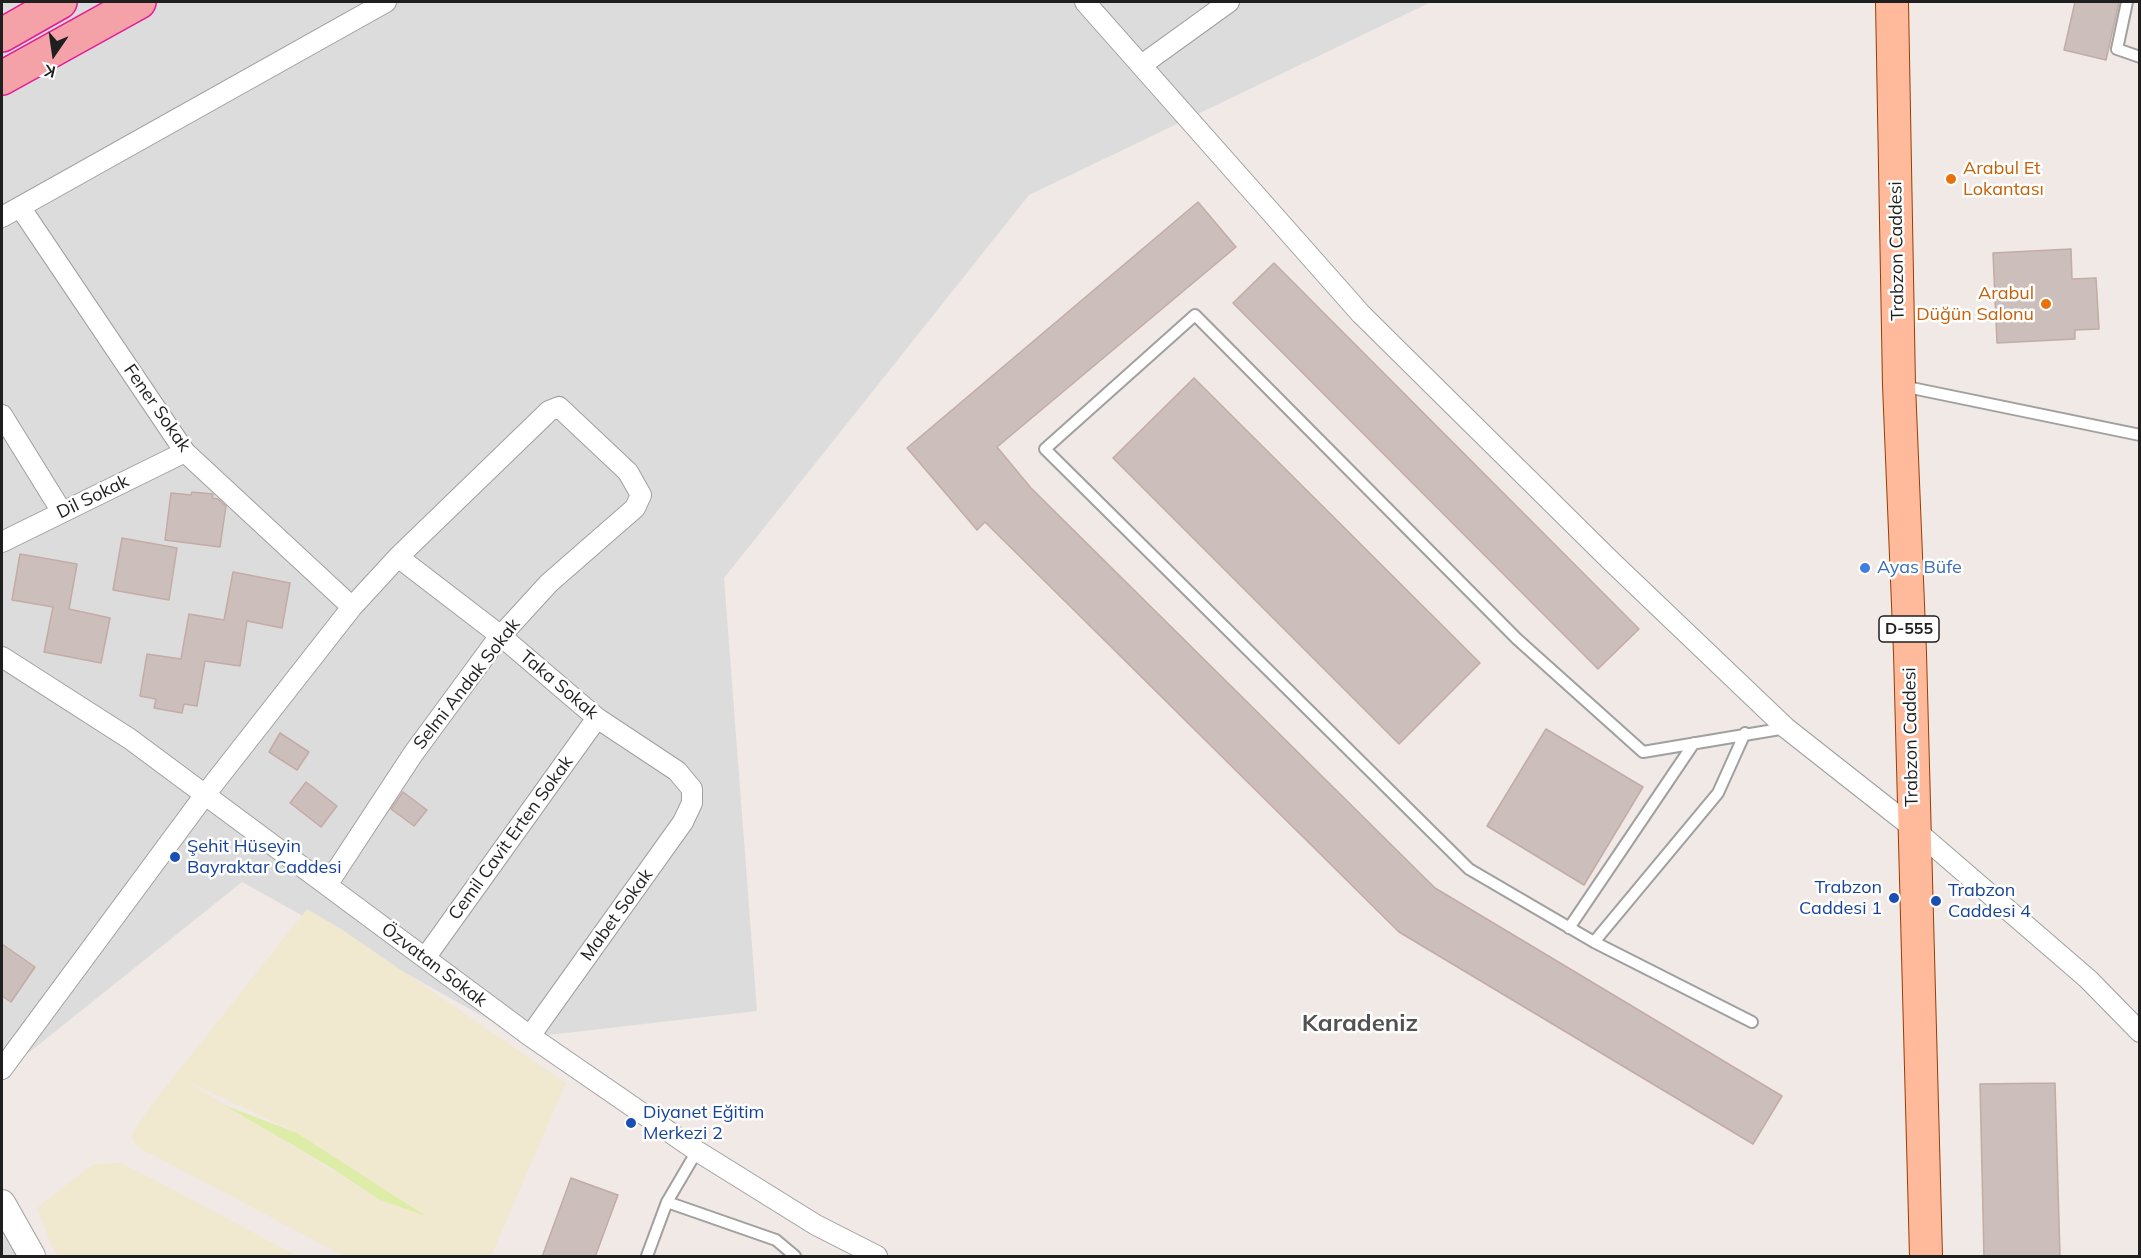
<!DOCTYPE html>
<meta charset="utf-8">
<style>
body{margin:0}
#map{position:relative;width:2141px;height:1258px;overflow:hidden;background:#f0e9e5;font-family:Mulish,sans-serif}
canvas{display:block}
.frame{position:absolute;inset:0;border:3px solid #1f1f1f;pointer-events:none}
.north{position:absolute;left:24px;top:24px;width:60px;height:60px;-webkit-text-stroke:4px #fff;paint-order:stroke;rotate:193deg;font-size:16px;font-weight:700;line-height:24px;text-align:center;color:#1f1f1f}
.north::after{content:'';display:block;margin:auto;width:21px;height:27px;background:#1f1f1f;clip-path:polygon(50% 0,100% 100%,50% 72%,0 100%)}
</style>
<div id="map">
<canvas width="2141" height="1258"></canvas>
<div class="frame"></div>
<div class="north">K</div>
</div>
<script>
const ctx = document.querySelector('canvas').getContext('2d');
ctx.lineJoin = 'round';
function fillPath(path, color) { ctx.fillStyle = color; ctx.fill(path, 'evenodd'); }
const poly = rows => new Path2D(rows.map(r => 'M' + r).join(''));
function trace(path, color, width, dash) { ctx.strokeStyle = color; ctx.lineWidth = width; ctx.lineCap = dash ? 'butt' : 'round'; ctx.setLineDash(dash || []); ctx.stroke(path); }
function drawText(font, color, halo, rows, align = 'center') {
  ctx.font = font + ' Mulish,sans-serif'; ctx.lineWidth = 5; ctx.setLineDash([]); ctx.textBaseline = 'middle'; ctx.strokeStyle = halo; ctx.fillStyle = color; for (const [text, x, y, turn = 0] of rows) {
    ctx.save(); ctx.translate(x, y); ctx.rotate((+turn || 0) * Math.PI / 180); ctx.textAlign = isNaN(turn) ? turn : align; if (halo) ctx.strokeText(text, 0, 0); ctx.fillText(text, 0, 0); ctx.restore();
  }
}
fillPath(poly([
 [2,2,1431,2,1029,195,724,578,757,1011,522,1038,242,882,2,1074],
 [2,1207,26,1256,2,1256]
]), '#dddcdc');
fillPath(poly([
 [307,909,341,929,566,1083,491,1256,344,1256,138,1147,131,1136,149,1108],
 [183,1079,297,1133,423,1214,380,1200],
 [121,1163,174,1190,297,1256,59,1256,52,1247,37,1208,93,1164]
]), '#f0e9cf');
fillPath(poly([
 [224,1105,297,1133,426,1216,380,1200,328,1166]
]), '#ddeda8');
const building = poly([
 [2075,2,2119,2,2106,60,2064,50,2075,2],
 [1198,202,1236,247,997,447,1031,488,1435,888,1782,1096,1753,1144,1399,932,985,522,977,530,907,448,1198,202],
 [2071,249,2072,279,2096,278,2099,329,2075,330,2075,339,1997,343,1993,253,2071,249],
 [1274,263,1639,629,1598,669,1233,303,1274,263],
 [1194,378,1480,663,1399,744,1113,458,1194,378],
 [192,492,213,494,212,498,218,499,226,506,220,547,165,540,171,493,191,495,192,492],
 [122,538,177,548,169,600,113,590,122,538],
 [20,554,77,564,69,609,110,618,101,663,44,652,53,607,12,600,20,554],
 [233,572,290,583,282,628,247,621,240,666,205,661,197,706,184,704,182,713,154,708,156,699,140,696,147,654,181,659,189,614,224,620,233,572],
 [1546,729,1643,787,1584,885,1487,826,1546,729],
 [280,733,309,752,297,770,269,752,280,733],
 [306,782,337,806,321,827,290,803,306,782],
 [403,792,427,810,414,826,391,809,403,792],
 [2,944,35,967,11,1002,2,996,2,944],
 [2055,1083,2060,1257,1984,1257,1980,1084,2055,1083],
 [571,1178,618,1195,595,1257,542,1257,571,1178]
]);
fillPath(building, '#ccbebb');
trace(building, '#c3aba6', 1.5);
const service = poly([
 [2127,2,2117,49,2140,57],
 [1902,386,2140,435],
 [1569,928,1694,743],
 [1594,942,1718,793,1745,733],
 [1752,1022,1594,942,1469,869,1045,449,1195,315,1517,639,1643,752,1786,728],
 [667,1202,776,1240,795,1256],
 [647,1256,667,1202,697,1151]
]);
const minor = poly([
 [1085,2,1361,314,1612,562,1786,728,1913,828,2088,979,2140,1032],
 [1143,64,1229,2],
 [20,207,185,452,352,607],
 [2,217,386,2],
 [2,415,62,512],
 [2,542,185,452],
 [398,557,501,636,597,718,677,771,692,789,692,803,683,822,530,1036],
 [2,657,130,739,530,1036,697,1151,816,1225,877,1256],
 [425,958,597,718],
 [2,1069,204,796,352,607,398,557,549,411,559,407,628,472,641,495,635,508,549,583,496,641,413,754,327,885]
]);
const tertiary = poly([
 [2,1203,32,1256]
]);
const primary = poly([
 [1892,2,1899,385,1910,653,1926,1256]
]);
const trunk = poly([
 [2,35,60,2],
 [2,78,139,2]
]);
trace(service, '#a0a0a0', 14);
trace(minor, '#a0a0a0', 22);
trace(tertiary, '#a0a0a0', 28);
trace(primary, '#9a3d00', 34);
trace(trunk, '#e41c97', 36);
trace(service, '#fff', 10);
trace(minor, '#fff', 20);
trace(tertiary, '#fff', 26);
trace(primary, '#ffb99b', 32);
trace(trunk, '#f5a1a8', 33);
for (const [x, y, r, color] of [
 [1951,179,6,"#e8710a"],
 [2046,304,6,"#e8710a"],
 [1865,568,6,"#3f7fe0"],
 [175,857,6,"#1a4fb4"],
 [1894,898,6,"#1a4fb4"],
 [1936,901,6,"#1a4fb4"],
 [631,1123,6,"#1a4fb4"]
]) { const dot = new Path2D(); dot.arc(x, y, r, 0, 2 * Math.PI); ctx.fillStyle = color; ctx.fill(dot); trace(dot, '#fff', 2); }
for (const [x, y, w] of [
 [1909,629,60]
]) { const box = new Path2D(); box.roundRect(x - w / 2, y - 13, w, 26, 4.5); ctx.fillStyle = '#fff'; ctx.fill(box); trace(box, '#1f1f1f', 1.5); }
drawText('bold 16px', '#1f1f1f', null, [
 ["D-555",1909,629]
]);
drawText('18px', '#c56008', '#fff', [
 ["Arabul Et",1963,169],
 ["Lokantası",1963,190],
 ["Arabul",2034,294,"right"],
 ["Düğün Salonu",2034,315,"right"]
], 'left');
drawText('18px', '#1f1f1f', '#fff', [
 ["Trabzon Caddesi",1897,251,-91],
 ["Fener Sokak",157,408,55],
 ["Dil Sokak",93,497,-26],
 ["Selmi Andak Sokak",467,684,-52],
 ["Taka Sokak",559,685,40],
 ["Trabzon Caddesi",1911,737,-91],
 ["Cemil Cavit Erten Sokak",511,838,-54],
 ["Mabet Sokak",617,915,-54],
 ["Özvatan Sokak",434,965,37]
]);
drawText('18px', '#366cbe', '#fff', [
 ["Ayas Büfe",1877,568]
], 'left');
drawText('18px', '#164399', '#fff', [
 ["Şehit Hüseyin",187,847],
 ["Bayraktar Caddesi",187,868],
 ["Trabzon",1882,888,"right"],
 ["Caddesi 1",1882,909,"right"],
 ["Trabzon",1948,891],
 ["Caddesi 4",1948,912],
 ["Diyanet Eğitim",643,1113],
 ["Merkezi 2",643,1134]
], 'left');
drawText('bold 24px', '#525252', '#fff', [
 ["Karadeniz",1360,1024]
]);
</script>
